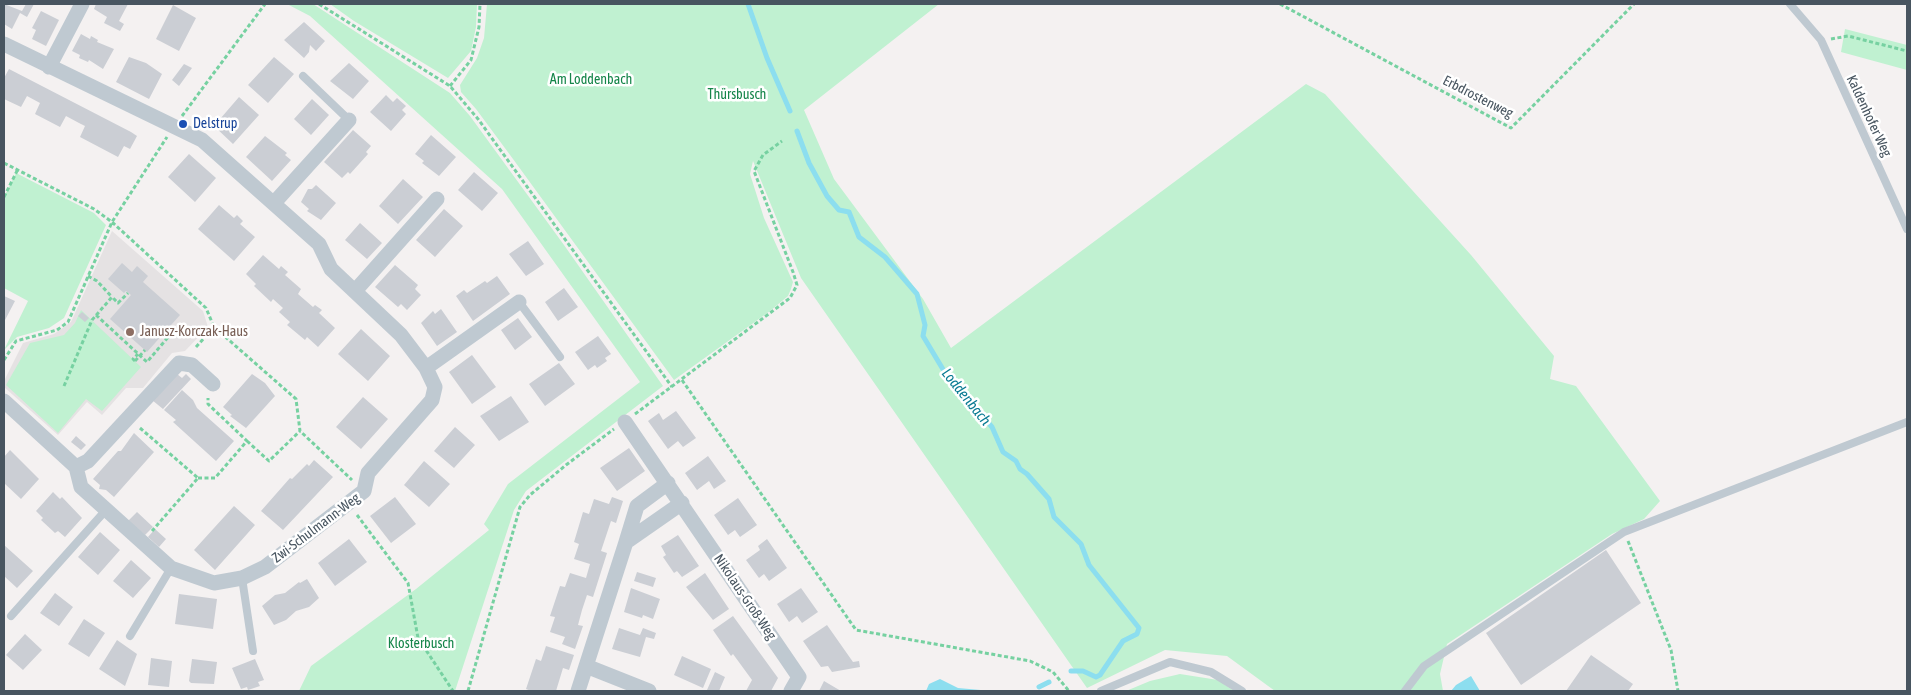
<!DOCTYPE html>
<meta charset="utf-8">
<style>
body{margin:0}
#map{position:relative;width:1911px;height:695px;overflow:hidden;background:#f4f1f1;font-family:"Asap Condensed",sans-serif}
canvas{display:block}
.frame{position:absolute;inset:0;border:5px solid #485560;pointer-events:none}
</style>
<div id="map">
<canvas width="1911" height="695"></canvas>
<div class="frame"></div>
</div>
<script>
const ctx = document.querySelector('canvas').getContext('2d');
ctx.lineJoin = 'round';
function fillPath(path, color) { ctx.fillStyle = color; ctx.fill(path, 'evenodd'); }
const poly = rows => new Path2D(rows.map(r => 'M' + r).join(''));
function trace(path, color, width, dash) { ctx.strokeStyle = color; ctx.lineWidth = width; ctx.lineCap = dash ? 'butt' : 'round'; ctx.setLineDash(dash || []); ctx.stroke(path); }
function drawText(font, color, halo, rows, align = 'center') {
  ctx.font = font + ' "Asap Condensed",sans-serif'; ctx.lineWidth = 5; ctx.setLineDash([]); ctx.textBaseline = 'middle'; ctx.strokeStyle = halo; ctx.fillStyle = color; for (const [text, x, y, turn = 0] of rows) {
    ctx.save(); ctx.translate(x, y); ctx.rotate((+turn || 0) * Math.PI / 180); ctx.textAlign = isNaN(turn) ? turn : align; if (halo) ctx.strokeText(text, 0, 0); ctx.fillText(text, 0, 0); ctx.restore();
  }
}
fillPath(poly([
 [112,231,203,311,208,327,185,351,172,353,143,388,126,388,102,415,87,402,58,435,4,387,4,381,23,343,54,334,71,322]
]), '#e5e2e3');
fillPath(poly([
 [287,4,313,4,450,93,470,116,564,245,663,386,526,491,514,510,455,691,299,691,311,666,416,589,489,530,484,524,508,484,640,382,502,189,310,16],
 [330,4,477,4,476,27,471,51,448,78,354,21],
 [487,4,939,4,804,110,834,179,923,299,951,348,1306,84,1325,94,1471,255,1554,356,1550,379,1576,386,1660,501,1644,519,1612,534,1447,644,1440,674,1443,691,1275,691,1227,656,1165,650,1087,688,801,278,753,161,750,174,764,218,793,282,791,289,788,296,770,311,674,380,513,159,476,109,461,92,460,85,477,58,484,38],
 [1845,29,1907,45,1907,70,1841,52],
 [16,173,94,213,106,225,64,318,49,328,17,337,4,350,28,301,4,288,4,197],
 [81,310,141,367,102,411,86,399,58,433,6,385,30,343,64,335,75,323],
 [1180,674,1218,680,1234,691,1126,691,1150,681]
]), '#c0f1d1');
fillPath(poly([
 [1471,676,1480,691,1451,691,1456,685],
 [940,679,958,688,992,691,926,691,929,684]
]), '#8cdeef');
trace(poly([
 [748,4,767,58,790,111],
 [797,131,809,163,827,196,839,210,849,212,859,237,885,257,917,294,925,325,923,336,944,371,992,427,1003,452,1016,461,1020,469,1027,474,1049,499,1054,517,1081,544,1089,565,1139,628,1137,634,1123,641,1100,675,1096,677,1083,671,1071,671],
 [1039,687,1049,682]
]), '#8cdeef', 5);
fillPath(poly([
 [4,4,22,11,26,4,34,4,27,17,20,13,12,29,4,24],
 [96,4,128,4,119,21,124,24,120,31,104,23,107,17,94,9],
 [173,5,196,18,179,51,156,39],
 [41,11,59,20,46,46,32,39,36,30,32,28],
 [304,22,325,41,316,51,310,45,309,52,304,58,284,40],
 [81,34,90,39,91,36,98,40,97,42,114,49,103,69,89,60,88,62,79,58,80,55,72,51],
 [129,57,146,63,162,74,149,99,116,82],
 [274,57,294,74,268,103,248,85],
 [349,63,369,81,353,99,330,81],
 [184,64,192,68,179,86,172,80],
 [9,69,131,132,137,136,130,149,124,146,118,157,80,137,85,126,79,123,66,116,60,127,35,114,40,103,27,96,21,107,4,99,4,78],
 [386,95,393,102,397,98,406,106,402,110,406,114,391,131,370,112],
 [239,97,259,115,233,144,214,126],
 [312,99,329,115,311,135,294,119],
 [353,130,371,146,366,152,368,154,350,174,348,172,342,178,324,162],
 [431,135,456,157,439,176,422,163,424,161,415,154],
 [265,136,287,153,285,155,291,160,272,181,246,157],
 [189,154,216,178,195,202,168,177],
 [474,172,498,193,482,211,458,190],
 [403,179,423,197,398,224,379,206],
 [316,185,336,203,321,220,307,211,309,209,301,202,308,189,312,189],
 [219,205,234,218,237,215,243,221,240,224,255,237,234,261,198,229],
 [444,209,463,226,435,257,416,240],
 [360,223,382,243,367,259,345,240],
 [528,241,544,264,526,276,509,254],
 [263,255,279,269,281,266,288,272,285,275,301,289,298,294,313,307,315,305,322,310,319,313,335,328,318,347,307,337,305,340,287,325,290,322,279,312,283,308,273,299,271,302,254,286,256,284,246,274],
 [122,263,132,272,137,266,148,276,143,282,180,315,147,352,110,319,131,295,126,291,124,293,108,279],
 [395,265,418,285,415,289,421,295,407,310,401,304,398,307,375,287],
 [497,276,510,294,473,321,456,296,464,290,467,293,485,281,487,283],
 [564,288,578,307,558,321,545,302],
 [4,296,15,301,4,322],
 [441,309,457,332,437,346,421,323,433,311,435,314],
 [82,312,89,318,85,322,78,316],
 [518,318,532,337,515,350,501,330],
 [361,329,390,356,368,381,338,354],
 [598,336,611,354,605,358,607,361,597,368,595,365,588,370,575,352],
 [472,355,496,387,472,404,449,372],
 [559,363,575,384,545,406,529,384],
 [177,374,182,378,186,374,191,379,163,409,152,400],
 [252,374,265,383,275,396,246,428,230,416,232,415,223,407],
 [182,390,193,400,197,408,234,441,216,461,173,422,176,420,164,410],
 [511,396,529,422,499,441,480,416],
 [363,397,388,419,361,449,336,427],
 [676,411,696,438,683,447,678,441,668,449,648,421,659,413,663,420],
 [455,427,475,445,454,468,434,451],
 [134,433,154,452,114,497,106,490,99,489,100,485,93,479,118,451,121,451],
 [76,436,86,445,81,450,71,442],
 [629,448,645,471,617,491,600,468],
 [10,450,39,479,21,499,4,483,4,457],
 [708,456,726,481,714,489,709,481,697,490,685,473],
 [314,460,333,477,283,530,261,511,290,478,292,479,307,464,309,466],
 [424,461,450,484,429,507,404,485],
 [53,492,60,499,62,497,82,518,65,537,58,531,55,533,41,520,43,518,36,511],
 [395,497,416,524,391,543,370,516],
 [612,497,623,501,616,523,611,521,601,551,607,553,593,597,587,595,582,610,578,625,583,626,575,649,562,644,565,637,550,632,555,617,550,616,560,586,565,587,570,573,586,578,590,564,574,559,579,544,574,542,583,512,589,514,594,499,609,504],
 [738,498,757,525,740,537,735,530,728,535,714,515],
 [234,506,255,525,215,570,194,550],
 [137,512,153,527,145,535,128,521],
 [155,529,166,539,159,547,148,537],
 [100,532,120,550,98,575,78,557],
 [678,535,699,566,682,577,677,571,674,573,663,557,666,555,661,546],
 [349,539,367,562,335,586,318,563],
 [767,539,787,568,769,581,764,574,759,578,746,560,760,550,758,546],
 [4,545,33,571,17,588,4,576],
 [1606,550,1641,603,1521,685,1486,633],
 [131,560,151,578,133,598,113,581],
 [637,572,656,578,653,587,634,581],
 [705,573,729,609,713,620,686,587],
 [307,579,319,598,309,607,296,611,286,620,274,625,262,606,275,595,285,593,299,582,300,583],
 [631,588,660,599,653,619,643,615,642,618,624,612],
 [801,588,818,612,802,623,797,616,789,622,777,604],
 [55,593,73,607,59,626,40,613],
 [179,594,217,599,213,629,175,624],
 [733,616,778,678,771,691,746,691,752,680,733,654,731,656,715,633,713,630],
 [84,619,105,633,89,657,68,644],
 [827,625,853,662,859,661,860,667,832,672,828,666,821,667,803,641],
 [619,628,640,635,643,628,656,633,654,639,646,637,640,657,612,649],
 [25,634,42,650,23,670,6,655],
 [117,640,137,654,125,686,99,669],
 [546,646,574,655,569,670,563,668,556,691,531,691,526,689,536,659,541,661],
 [1591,655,1633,684,1628,691,1566,691],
 [682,656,711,669,703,688,674,675],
 [151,658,172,661,169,687,148,685],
 [192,659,217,662,214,684,191,683,189,681],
 [255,659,264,680,258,682,260,686,248,690,247,687,241,689,232,668],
 [715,672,725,677,719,691,710,691,707,690],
 [824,681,841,691,819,691]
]), '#cbced4');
trace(poly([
 [319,4,450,86,478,119,672,387],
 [1280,4,1511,128,1634,4],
 [1831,39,1848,36,1907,51],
 [450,86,471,60,479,27,480,4],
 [182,116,265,4],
 [4,163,94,209,112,222,206,308,214,327,296,399,300,431,352,480],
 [4,197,18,169],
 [88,276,97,281,112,297],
 [96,315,147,362,175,329],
 [196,347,214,327],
 [4,360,16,341,57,330,68,322,112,222,167,137],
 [135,361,145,350],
 [135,361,133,359,138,354],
 [682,380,856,630,1030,661,1053,672,1069,691],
 [64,386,92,320,112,297,118,303,128,293],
 [635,414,790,298,797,285,793,272,754,171,763,155,782,141],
 [140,428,198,478,152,531],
 [247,441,269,461,300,431],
 [198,478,215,478,247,441,208,404,208,398],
 [357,515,408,583,418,638,453,691],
 [1628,541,1671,650,1678,691],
 [468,691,520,507,530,495,566,465,614,429]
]), '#76d1a1', 3, [4, 2.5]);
trace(poly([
 [1790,4,1821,40,1907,229],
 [303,76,349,120],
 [519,302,560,357],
 [242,578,253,651],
 [11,616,106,510],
 [130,636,171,568],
 [1101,691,1170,662,1211,672,1242,691],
 [1405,691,1424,666,1624,532,1907,422]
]), '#bfc9d1', 8);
trace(poly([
 [4,44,202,140,319,244,331,269,401,335,426,368,435,387,432,400,368,473,364,491,265,567,242,578,214,583,171,568,81,487,76,467,4,401],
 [49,67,82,4],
 [274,203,349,120],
 [355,291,437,199],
 [426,368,519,302],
 [625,422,799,677,791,691],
 [76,467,88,461,179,363,192,365,213,384],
 [626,542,637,506,668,483],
 [586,666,649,691],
 [578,691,626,542,682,503]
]), '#bfc9d1', 15);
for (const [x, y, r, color] of [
 [183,124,5,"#1a4fb4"],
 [130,332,5,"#8d6e63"]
]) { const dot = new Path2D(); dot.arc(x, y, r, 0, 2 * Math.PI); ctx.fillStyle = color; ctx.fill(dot); trace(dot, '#fff', 2); }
drawText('14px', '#158549', '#fff', [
 ["Am Loddenbach",591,80],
 ["Thürsbusch",737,95],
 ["Klosterbusch",421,644]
]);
drawText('14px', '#485560', '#fff', [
 ["Erbdrostenweg",1478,97,27],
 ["Kaldenhofer Weg",1869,116,65],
 ["Zwi-Schulmann-Weg",316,528,-37],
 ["Nikolaus-Groß-Weg",745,597,56]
]);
drawText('14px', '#164399', '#fff', [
 ["Delstrup",193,124]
], 'left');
drawText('14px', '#785e54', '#fff', [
 ["Janusz-Korczak-Haus",140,332]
], 'left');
drawText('italic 15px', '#0a7b93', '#fff', [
 ["Loddenbach",966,397,51]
]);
</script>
